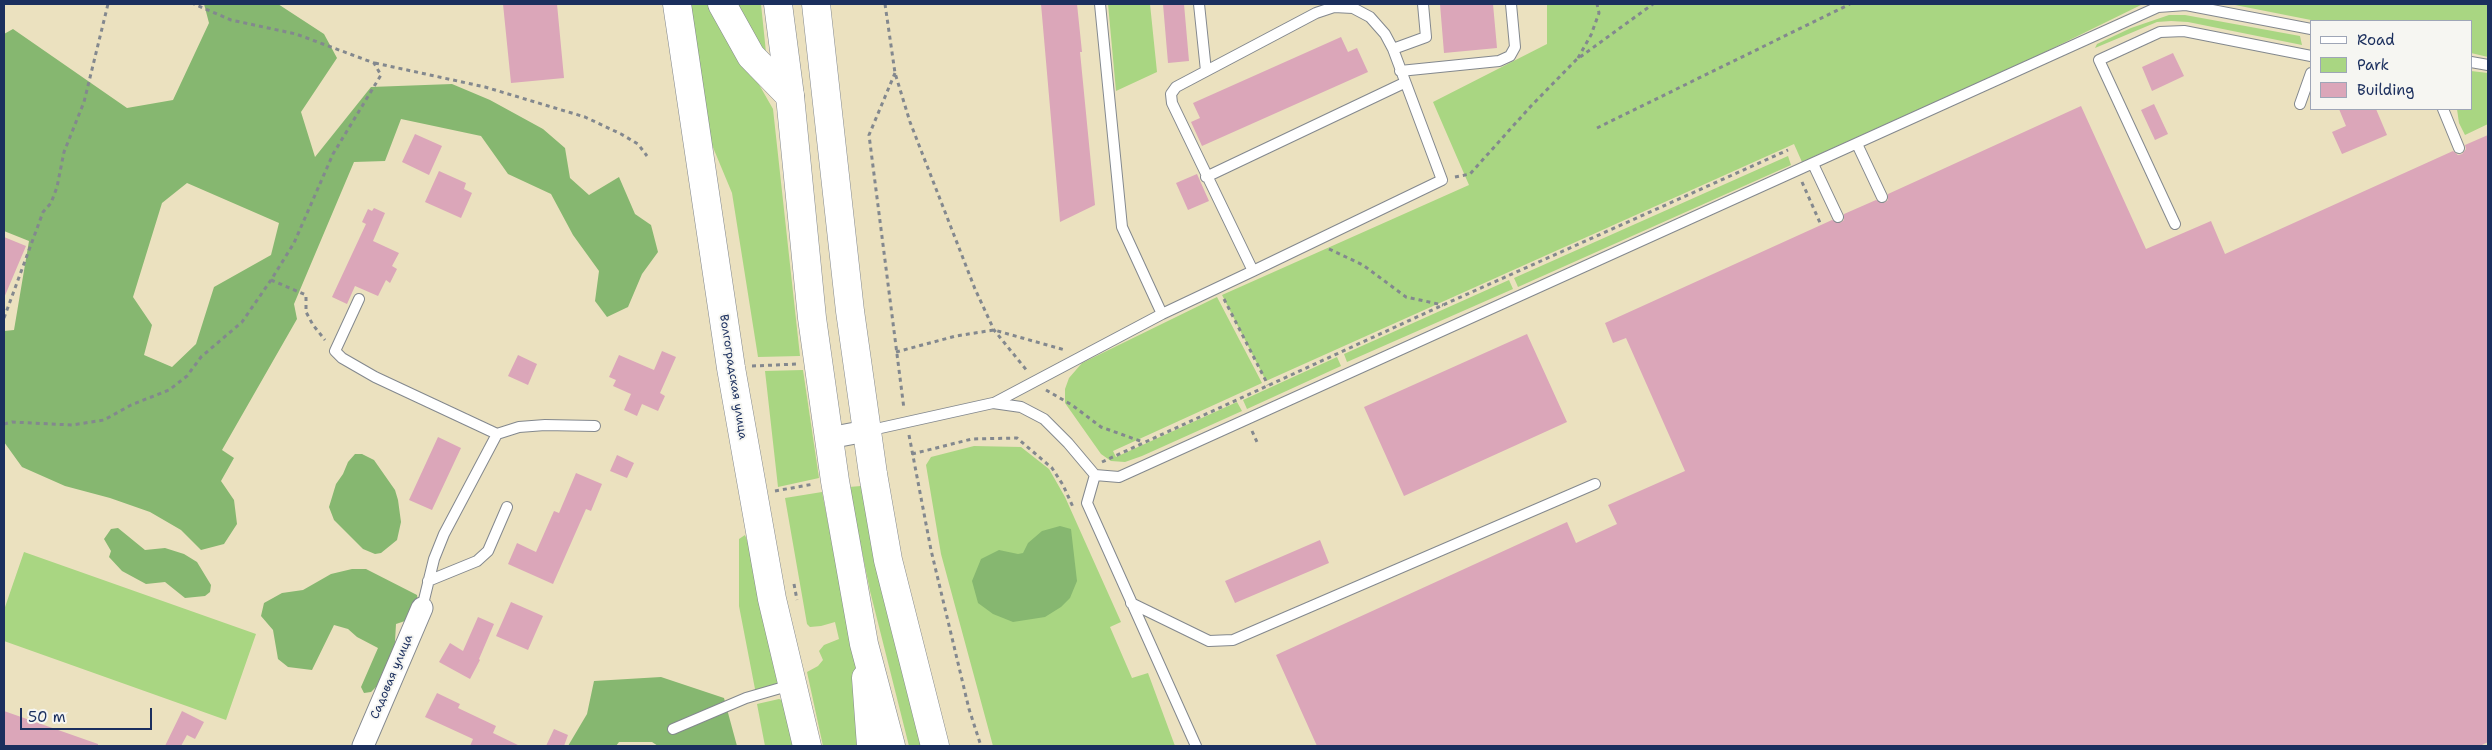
<!DOCTYPE html>
<meta charset="utf-8">
<style>
body{margin:0}
#map{position:relative;width:2492px;height:750px;overflow:hidden;background:#ebe1bf;font-family:"Shantell Sans",sans-serif}
canvas{display:block}
.frame{position:absolute;inset:0;border:5px solid #1b2f5e;pointer-events:none}
.legend{position:absolute;left:2310px;top:20px;width:162px;height:90px;box-sizing:border-box;background:#f6f6f2;border:1px solid #9ea6b7;margin:0;padding:6px 9px;list-style:none;font-size:15px;color:#1b2f5e}
.legend li{display:flex;align-items:center;gap:10px;height:25px}
.legend b{width:25px;border:1px solid #9ea6b7}
.scale{position:absolute;left:20px;top:708px;width:132px;height:22px;box-sizing:border-box;border:2px solid #1b2f5e;border-top:0;padding-left:6px;font-size:15px;line-height:18px;white-space:nowrap;color:#1b2f5e;-webkit-text-stroke:4px #f6f6f2;paint-order:stroke}
</style>
<div id="map">
<canvas width="2492" height="750"></canvas>
<div class="frame"></div>
<ul class="legend">
<li><b style="height:6px;background:#fff"></b>Road</li>
<li><b style="height:14px;background:#a9d682"></b>Park</li>
<li><b style="height:14px;background:#dba6b9"></b>Building</li>
</ul>
<div class="scale">50 m</div>
</div>
<script>
const ctx = document.querySelector('canvas').getContext('2d');
ctx.lineJoin = 'round';
function fillPath(path, color) { ctx.fillStyle = color; ctx.fill(path, 'evenodd'); }
const poly = rows => new Path2D(rows.map(r => 'M' + r).join(''));
function trace(path, color, width, dash) { ctx.strokeStyle = color; ctx.lineWidth = width; ctx.lineCap = dash ? 'butt' : 'round'; ctx.setLineDash(dash || []); ctx.stroke(path); }
function drawText(font, color, halo, rows, align = 'center') {
  ctx.font = font + ' "Shantell Sans",sans-serif'; ctx.lineWidth = 4; ctx.setLineDash([]); ctx.textBaseline = 'middle'; ctx.strokeStyle = halo; ctx.fillStyle = color; for (const [text, x, y, turn = 0] of rows) {
    ctx.save(); ctx.translate(x, y); ctx.rotate((+turn || 0) * Math.PI / 180); ctx.textAlign = isNaN(turn) ? turn : align; if (halo) ctx.strokeText(text, 0, 0); ctx.fillText(text, 0, 0); ctx.restore();
  }
}
fillPath(poly([
 [689,4,713,4,773,109,800,356,758,357,732,193,712,145],
 [734,4,761,4,767,62],
 [1108,4,1150,4,1157,72,1116,91],
 [1547,4,2143,4,2041,54,1802,162,1794,144,1266,381,1222,295,1469,185,1433,102,1547,44],
 [2230,4,2488,4,2488,57,2471,53,2471,21,2316,21],
 [2169,15,2185,15,2300,36,2302,45,2188,22,2171,21,2157,22,2095,48,2097,44,2131,28],
 [2471,71,2488,73,2488,124,2465,135,2459,123,2457,109,2471,109],
 [1788,156,1791,165,1518,287,1514,278],
 [1509,280,1513,289,1347,362,1344,354],
 [1217,297,1262,383,1113,451,1116,457,1237,402,1242,411,1142,456,1125,462,1111,461,1101,454,1065,403,1065,389,1069,378,1082,363],
 [1337,357,1341,366,1247,409,1243,400],
 [803,370,819,478,778,487,765,371],
 [974,446,1021,447,1049,469,1065,497,1121,622,1110,627,1132,678,1148,673,1175,746,993,746,941,554,926,465,931,457],
 [861,486,881,587,922,746,909,746,870,591,849,487],
 [822,492,861,693,866,746,823,746,807,672,818,666,823,660,819,651,824,645,839,639,835,622,821,626,810,627,807,624,785,498],
 [745,535,764,585,780,683,763,689,755,689,739,606,739,539],
 [24,552,256,634,226,720,4,641,4,610],
 [779,699,788,702,798,746,765,746,757,704]
]), '#a9d682');
fillPath(poly([
 [204,4,278,4,324,34,337,58,301,112,315,157,371,87,452,84,490,100,543,129,565,148,570,178,589,195,619,177,635,214,651,225,658,252,642,274,628,307,607,317,595,301,599,271,573,235,551,194,508,174,481,136,401,119,385,161,354,162,294,304,297,319,222,450,234,458,221,481,234,500,237,524,224,544,201,550,181,530,150,512,110,498,65,486,22,467,4,442,4,331,14,330,29,241,4,231,4,34,13,29,127,108,173,100,209,23],
 [187,183,279,223,271,255,214,287,196,344,172,367,144,355,152,325,133,297,162,203],
 [355,454,362,454,374,460,395,490,398,500,401,522,397,540,381,553,375,554,363,549,334,520,329,507,336,484,343,474,348,462],
 [1060,526,1071,529,1077,581,1070,598,1061,607,1045,617,1013,622,993,614,978,603,972,581,981,559,999,550,1018,554,1023,553,1028,543,1042,531],
 [118,528,145,550,165,548,184,554,197,562,211,585,210,592,205,596,185,598,165,582,146,584,122,571,109,557,111,551,104,539,111,529],
 [352,569,366,569,417,595,418,603,408,620,396,624,394,659,386,677,371,692,364,693,361,687,378,648,357,637,348,629,334,625,312,670,288,667,278,659,273,630,261,616,264,603,282,593,303,590,331,574],
 [661,677,724,698,737,746,658,746,652,742,619,742,616,746,568,746,587,714,594,681]
]), '#86b770');
fillPath(poly([
 [503,4,557,4,564,78,511,83],
 [1041,4,1077,4,1082,52,1080,52,1095,205,1060,222],
 [1163,4,1184,4,1189,61,1168,63],
 [1440,4,1493,4,1497,48,1444,53],
 [1341,37,1348,52,1357,48,1368,72,1202,146,1191,122,1200,118,1193,103],
 [2173,53,2184,76,2152,91,2142,67],
 [2154,104,2168,134,2155,140,2141,110],
 [2081,106,2146,249,2211,221,2225,254,2453,151,2458,155,2462,154,2466,149,2465,145,2488,135,2488,742,2480,746,1317,746,1276,655,1567,522,1576,543,1617,524,1608,505,1685,471,1626,338,1613,343,1605,323,1832,220,1840,223,1844,220,1844,214,1876,200,1884,203,1888,200,1888,194],
 [2339,109,2376,109,2387,135,2342,154,2332,132,2346,126],
 [415,134,442,146,429,175,402,162],
 [439,171,466,183,464,189,472,193,461,218,425,202],
 [1197,174,1209,201,1188,210,1176,183],
 [374,208,385,213,373,241,399,253,392,266,397,269,390,283,386,280,378,296,355,286,347,304,332,297,366,224,362,222,368,209,372,211],
 [4,237,26,246,4,298],
 [1527,334,1567,422,1404,496,1364,407],
 [662,351,676,357,660,393,665,396,658,411,642,404,637,416,624,410,631,394,613,386,616,380,609,377,619,355,654,370],
 [518,355,537,364,528,385,508,376],
 [438,437,461,448,432,510,409,500],
 [617,455,634,463,627,478,610,471],
 [576,473,602,484,591,511,586,509,553,584,508,564,517,543,536,552,554,511,559,513],
 [1320,540,1329,563,1235,603,1225,581],
 [511,602,543,616,528,650,496,636],
 [478,617,494,624,479,659,480,660,470,679,439,662,450,643,463,651],
 [437,693,460,704,458,708,496,726,493,733,520,746,470,746,473,739,425,717],
 [4,711,98,744,98,746,4,746],
 [182,711,204,722,195,739,187,735,181,746,165,746],
 [554,729,568,735,564,746,546,746]
]), '#dba6b9');
const lane = poly([
 [1100,4,1122,227,1162,314],
 [1199,4,1206,71],
 [1393,49,1426,37,1423,4],
 [2471,62,2488,65],
 [1400,71,1499,61,1510,56,1515,47,1511,4],
 [2300,104,2311,73],
 [2443,109,2459,148],
 [1857,144,1882,197],
 [1813,164,1838,217],
 [1206,177,1404,83],
 [2175,224,2099,60,2160,32,2184,31,2311,56],
 [359,299,335,351,342,358,375,377,497,434,444,534,434,559,422,608],
 [994,403,1162,314,1253,271,1442,180,1393,49,1385,34,1370,17,1353,8,1334,7,1316,13,1176,87,1171,94,1172,103,1253,271],
 [867,431,993,403,1021,407,1044,419,1068,443,1095,475,1119,477,2158,7,2186,5,2311,29],
 [497,434,519,427,545,425,595,426],
 [1095,475,1087,503,1196,746],
 [428,581,477,561,488,551,507,507],
 [1131,603,1209,641,1233,640,1595,484],
 [673,729,746,698,791,685]
]);
const street = poly([
 [829,438,866,431],
 [363,746,422,608]
]);
const secondary = poly([
 [677,4,731,368,772,599,807,746],
 [722,4,751,56,790,96],
 [866,678,871,746]
]);
const primary = poly([
 [778,4,790,96,812,318,835,481,864,644,891,746],
 [816,4,850,311,873,474,888,560,935,746]
]);
trace(lane, '#83888e', 12);
trace(street, '#83888e', 23);
trace(secondary, '#83888e', 29);
trace(primary, '#83888e', 29);
trace(poly([
 [885,4,895,73,910,122,975,289,994,330,1028,372],
 [1578,58,1591,35,1599,13,1597,4],
 [375,63,485,87,585,117,621,134,638,144,647,156],
 [895,73,869,135,904,409],
 [1597,128,1850,4],
 [1455,177,1470,174,1531,106,1576,60,1653,4],
 [1802,182,1821,225],
 [1329,249,1363,265,1406,297,1443,305],
 [271,280,306,295,306,312,313,325,325,340],
 [1224,299,1268,385],
 [4,318,43,212,51,203,57,187,64,152,84,102,108,4],
 [896,352,956,336,994,330,1065,350],
 [752,366,798,364],
 [1046,390,1072,405,1101,427,1143,442],
 [4,424,12,422,72,425,104,420,131,405,169,390,187,376,201,357,242,322,271,280,294,243,333,154,381,75,374,63,296,34,231,20,194,4],
 [1252,431,1257,442],
 [909,435,931,550,969,709,981,746],
 [912,454,972,439,1017,438,1052,468,1063,485,1073,507],
 [1102,462,1443,305,1788,150],
 [775,491,814,484],
 [794,584,797,600]
]), '#83888e', 3, [4, 4]);
trace(lane, '#fff', 10);
trace(street, '#fff', 21);
trace(secondary, '#fff', 28);
trace(primary, '#fff', 28);
drawText('12px', '#1b2f5e', '#f6f6f2', [
 ["Волгоградская улица",733,377,81],
 ["Садовая улица",392,677,-67]
]);
</script>
